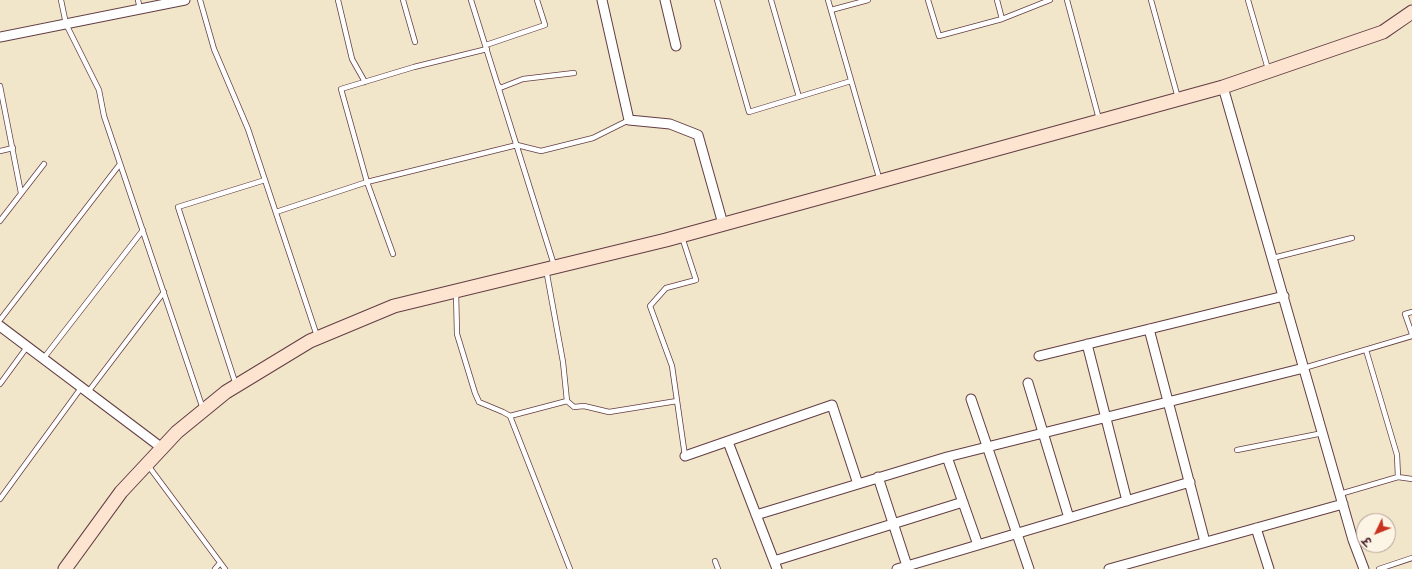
<!DOCTYPE html>
<meta charset="utf-8">
<style>
body{margin:0}
#map{position:relative;width:1412px;height:569px;overflow:hidden;background:#f1e6ca;font-family:"Architects Daughter","Playpen Sans Deva",sans-serif}
canvas{display:block}
.north{position:absolute;left:1356px;top:513px;width:40px;height:40px;box-sizing:border-box;background:#fcf5e5;border:1px solid #b59f9b;border-radius:50%;rotate:227deg;font-size:11px;font-weight:700;line-height:16px;text-align:center;color:#4a1f2b}
.north::after{content:'';display:block;margin:auto;width:14px;height:18px;background:#c8321e;clip-path:polygon(50% 0,100% 100%,50% 72%,0 100%)}
</style>
<div id="map">
<canvas width="1412" height="569"></canvas>
<div class="north">उ</div>
</div>
<script>
const ctx = document.querySelector('canvas').getContext('2d');
ctx.lineJoin = 'round';
const poly = rows => new Path2D(rows.map(r => 'M' + r).join(''));
function trace(path, color, width, dash) { ctx.strokeStyle = color; ctx.lineWidth = width; ctx.lineCap = dash ? 'butt' : 'round'; ctx.setLineDash(dash || []); ctx.stroke(path); }
const lane = poly([
 [61,0,66,24,99,90,104,116,203,409],
 [138,0,140,9],
 [200,0,214,49,248,129,317,336],
 [338,0,352,59,365,82],
 [403,0,415,42],
 [471,0,554,265],
 [717,0,749,112,851,81],
 [771,0,799,97],
 [828,0,880,181],
 [928,0,939,36,1002,19,1050,0],
 [997,0,1002,19],
 [1067,0,1099,119],
 [1151,0,1178,98],
 [1248,0,1268,69],
 [831,10,868,0],
 [486,45,545,25,537,0],
 [498,85,500,88,523,79,574,73],
 [0,86,21,193],
 [0,151,13,148],
 [276,212,367,182,517,145,541,151,593,138,629,120],
 [0,221,44,164],
 [682,237,696,280,666,288,650,306,672,366,685,456],
 [393,254,367,182,341,89,414,67,487,49],
 [1273,258,1352,238],
 [456,292,457,334,475,393,479,402,503,412,510,416,570,569],
 [1412,312,1405,314,1412,334],
 [0,320,120,164],
 [1366,350,1397,455,1398,477],
 [43,359,143,230],
 [1304,368,1412,336],
 [0,384,27,347],
 [236,385,178,207,265,180],
 [88,392,164,292],
 [567,401,574,407,584,406,609,412,677,401],
 [510,416,567,401,563,362,546,269],
 [1237,450,1323,433],
 [147,464,225,569],
 [1340,494,1398,477,1412,479],
 [0,499,81,388],
 [715,561,718,569],
 [215,569,220,563],
 [1379,569,1412,558]
]);
const street = poly([
 [602,0,629,120,670,124,698,135,723,224],
 [665,0,676,46],
 [0,37,185,0],
 [1223,87,1353,540,1364,569],
 [0,326,162,448],
 [1149,329,1205,542],
 [1087,344,1127,501],
 [1039,356,1284,296],
 [1028,383,1069,518],
 [971,399,1029,569],
 [728,442,777,569],
 [685,456,832,405,858,484],
 [947,457,978,545],
 [878,477,908,569],
 [756,515,947,457,1304,368],
 [1256,528,1269,569],
 [774,561,963,502],
 [897,569,1190,482],
 [1109,569,1343,504]
]);
const secondary = poly([
 [65,569,121,492,177,432,226,392,310,341,394,306,666,240,1223,87,1383,32,1412,12]
]);
trace(lane, '#633d43', 6);
trace(street, '#633d43', 11);
trace(secondary, '#633d43', 15);
trace(lane, '#fff', 4.5);
trace(street, '#fff', 9);
trace(secondary, '#fde4d1', 13);
</script>
